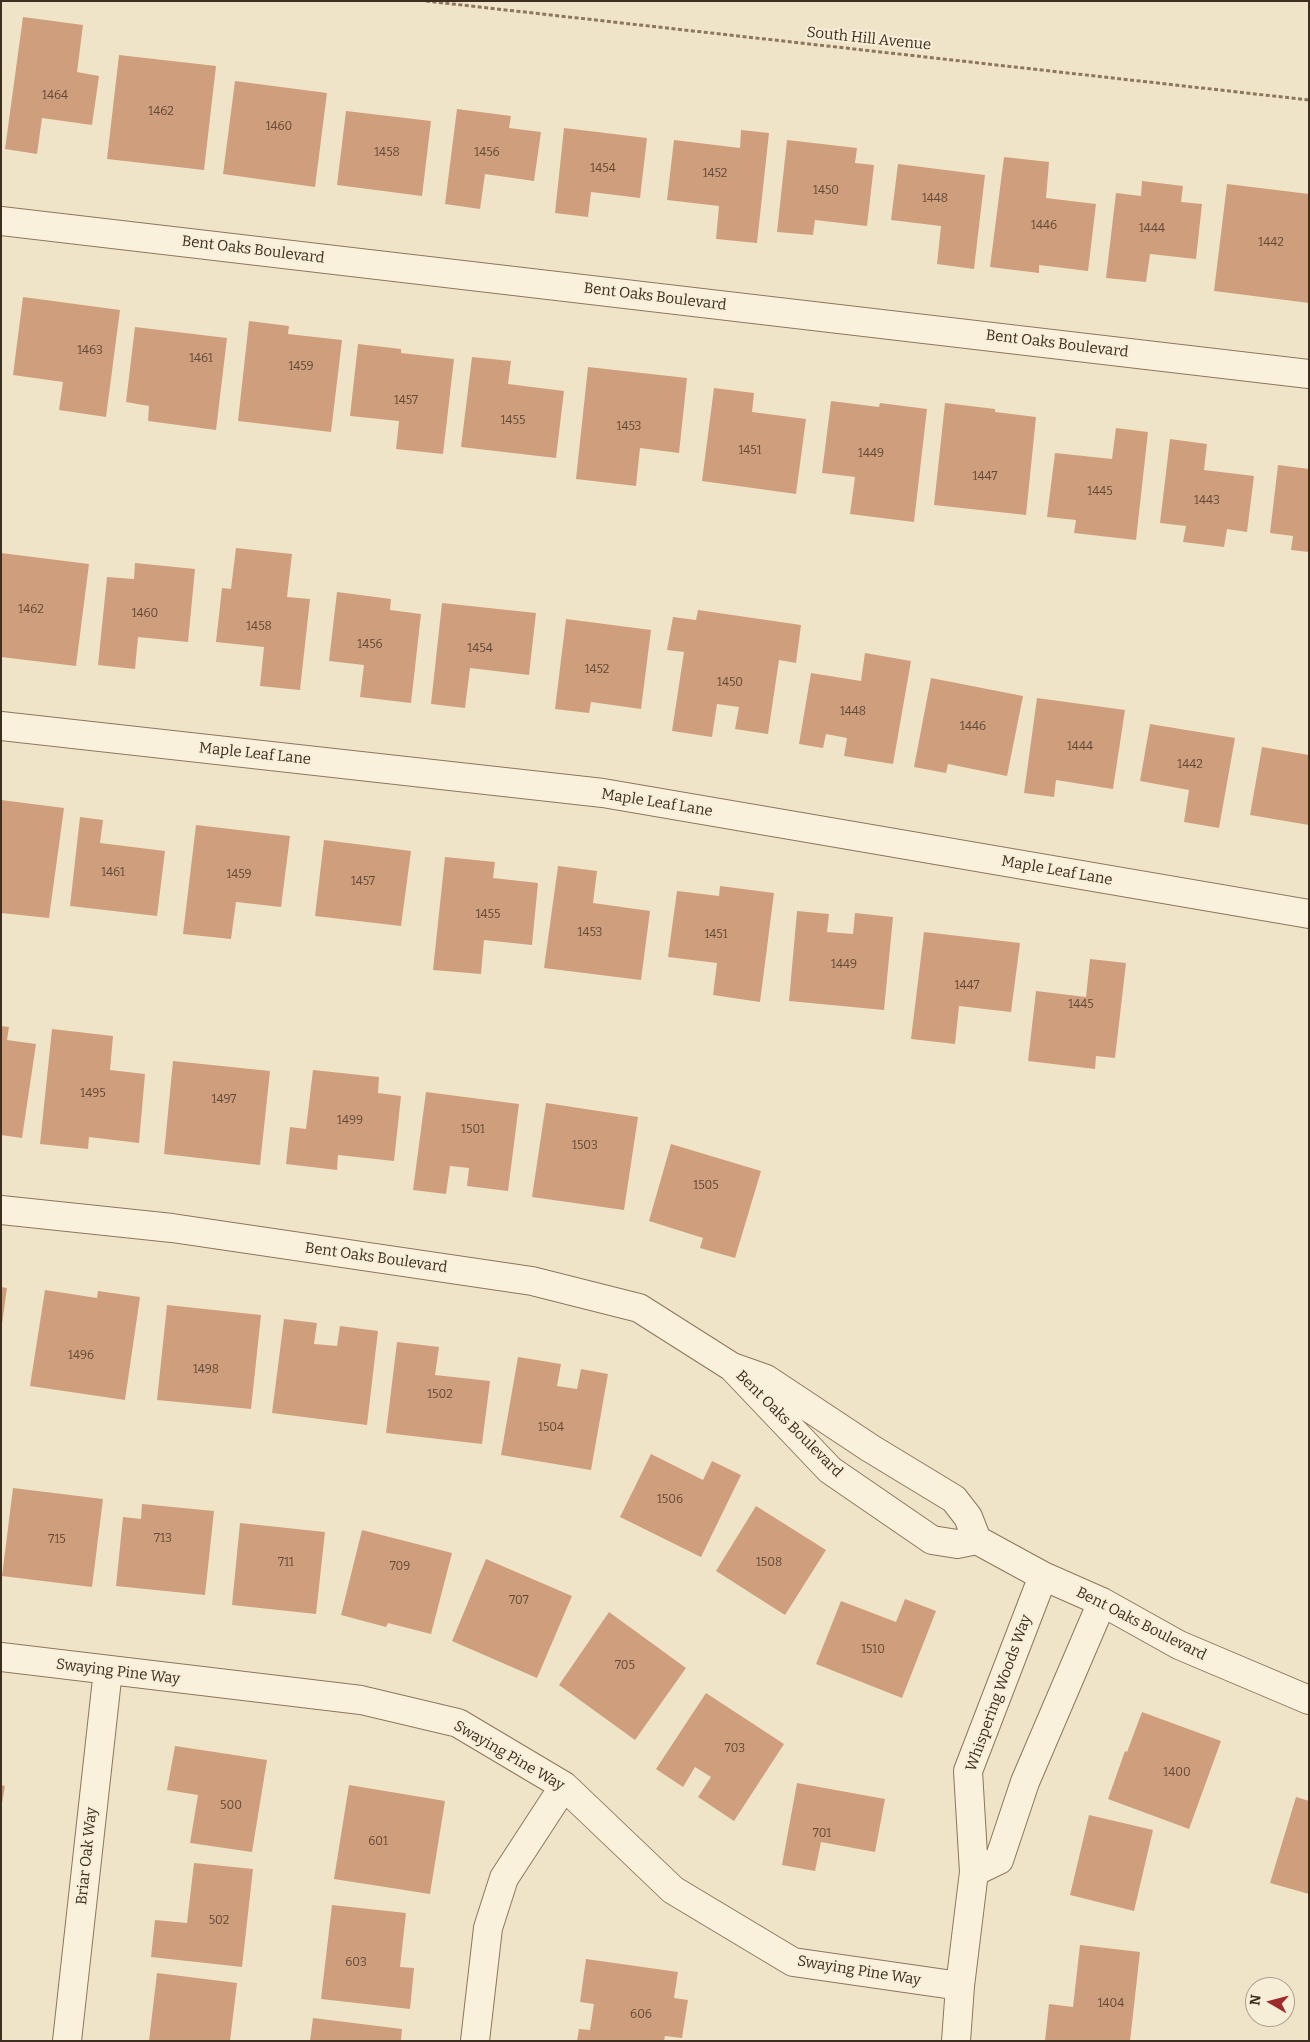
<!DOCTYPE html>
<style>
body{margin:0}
#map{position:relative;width:1310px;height:2042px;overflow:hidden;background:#f0e4c8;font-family:Bitter,serif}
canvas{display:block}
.frame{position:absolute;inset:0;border:2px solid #3d2e20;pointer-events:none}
.north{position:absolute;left:1245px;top:1977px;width:50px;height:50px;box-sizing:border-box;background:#f7eed8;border:1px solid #ada18e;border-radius:50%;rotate:278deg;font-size:14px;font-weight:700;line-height:20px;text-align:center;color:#3d2e20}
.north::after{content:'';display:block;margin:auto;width:18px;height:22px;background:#9e2a2b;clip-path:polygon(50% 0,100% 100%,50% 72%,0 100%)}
</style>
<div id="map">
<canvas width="1310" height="2042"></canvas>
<div class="frame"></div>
<div class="north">N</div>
</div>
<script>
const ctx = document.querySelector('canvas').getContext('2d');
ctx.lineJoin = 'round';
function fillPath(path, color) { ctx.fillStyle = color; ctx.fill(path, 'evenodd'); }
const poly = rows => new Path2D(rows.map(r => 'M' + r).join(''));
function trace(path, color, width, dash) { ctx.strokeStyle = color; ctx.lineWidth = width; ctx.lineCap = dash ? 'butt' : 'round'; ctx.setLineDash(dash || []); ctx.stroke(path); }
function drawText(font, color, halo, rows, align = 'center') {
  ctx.font = font + ' Bitter,serif'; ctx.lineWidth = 4; ctx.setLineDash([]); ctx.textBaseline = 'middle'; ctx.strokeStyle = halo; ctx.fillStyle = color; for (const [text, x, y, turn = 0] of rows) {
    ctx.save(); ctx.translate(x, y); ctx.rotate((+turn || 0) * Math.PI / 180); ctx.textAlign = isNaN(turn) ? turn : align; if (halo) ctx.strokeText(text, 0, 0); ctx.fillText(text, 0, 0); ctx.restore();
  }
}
fillPath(poly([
 [23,17,83,25,77,72,99,76,92,125,42,118,37,154,5,149],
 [119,55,216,66,204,170,107,159],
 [235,81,327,93,315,187,223,174],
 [457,109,511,116,509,128,541,132,534,181,485,174,480,209,445,204],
 [346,111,431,121,422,196,337,185],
 [564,128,647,138,640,198,591,192,588,217,555,213],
 [741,130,769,133,757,243,716,239,719,206,667,200,674,140,740,148],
 [787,140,857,148,855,163,874,165,867,226,815,220,813,235,777,232],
 [1004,157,1049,162,1046,198,1096,204,1088,271,1039,265,1039,273,990,267],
 [898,164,985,175,974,269,937,264,941,226,891,220],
 [1142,181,1183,186,1181,202,1202,204,1196,259,1150,254,1146,282,1106,278,1116,193,1141,196],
 [1227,184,1309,194,1309,303,1214,291],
 [23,297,120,310,106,417,59,410,63,382,13,375],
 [249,321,289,326,288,334,342,340,331,432,238,421],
 [135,327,227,338,216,430,148,421,149,406,126,402],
 [358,344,401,349,401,353,454,359,443,454,396,449,399,421,350,416],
 [472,357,511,361,508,384,564,391,556,458,461,447],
 [588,367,687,378,679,453,640,448,636,486,576,479],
 [714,388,754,393,752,412,806,419,796,494,702,481],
 [831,401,879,407,880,403,927,409,914,522,850,514,855,477,822,473],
 [945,403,995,409,995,412,1036,417,1026,515,934,505],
 [1116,428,1148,432,1136,540,1074,533,1076,520,1047,517,1055,453,1112,459],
 [1170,439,1207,444,1204,470,1254,476,1247,532,1227,529,1224,547,1183,542,1186,526,1160,523],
 [1278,465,1309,469,1309,552,1291,550,1293,536,1270,533],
 [236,548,292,554,287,597,310,599,300,690,260,686,264,647,216,642,222,588,231,589],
 [1,553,89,564,76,666,1,657],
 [135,563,195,569,188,642,138,637,135,669,98,665,107,577,134,579],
 [337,592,391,599,390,610,421,614,411,703,360,697,364,665,329,661],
 [442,603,536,613,529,675,470,668,465,708,431,704],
 [698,610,801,625,796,663,779,660,768,734,735,729,739,707,717,704,712,737,672,731,684,652,667,650,673,617,696,620],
 [566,619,651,630,641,709,591,702,589,713,555,709],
 [865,653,911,661,893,764,844,756,847,738,826,734,823,748,799,744,811,673,861,681],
 [931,678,1023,696,1007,776,948,764,946,773,914,767],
 [1037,698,1125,710,1113,789,1056,780,1054,797,1024,793],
 [1150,724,1235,738,1219,828,1184,822,1189,790,1140,781],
 [1262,747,1309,755,1309,825,1250,815],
 [1,800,64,808,49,918,1,913],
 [80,817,103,820,100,843,165,851,157,916,70,906],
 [196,825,290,836,281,907,236,902,231,939,183,934],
 [324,840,411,851,401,926,315,916],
 [445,857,495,862,493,878,538,883,532,945,484,940,481,974,433,970],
 [558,866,597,871,593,903,650,911,641,980,544,968],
 [720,886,774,893,760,1002,713,995,717,963,668,957,677,891,719,896],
 [797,911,829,914,827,932,853,934,855,913,893,917,884,1010,789,1001],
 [924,932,1020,943,1011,1012,959,1006,955,1044,911,1039],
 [1090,959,1126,963,1115,1058,1096,1056,1095,1069,1028,1061,1036,991,1086,997],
 [1,1026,9,1027,7,1040,36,1044,22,1138,1,1135],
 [52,1029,113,1036,110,1070,145,1074,139,1143,89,1137,88,1149,40,1144],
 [173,1061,270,1071,260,1165,164,1154],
 [313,1070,379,1077,378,1093,401,1096,394,1161,338,1155,337,1170,286,1164,290,1127,306,1129],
 [426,1092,519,1104,508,1191,467,1186,469,1168,450,1166,446,1194,413,1190],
 [546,1103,638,1117,624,1210,532,1197],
 [671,1144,761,1171,735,1258,700,1248,703,1238,649,1221],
 [1,1287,7,1288,2,1324,1,1323],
 [45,1290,97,1298,98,1291,140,1297,125,1400,30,1386],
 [167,1305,261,1315,251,1409,157,1400],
 [284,1319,317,1323,314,1344,337,1346,340,1326,378,1331,367,1425,272,1413],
 [397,1342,439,1347,435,1375,490,1381,482,1444,386,1433],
 [518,1357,561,1364,557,1386,577,1389,581,1369,608,1374,591,1470,501,1455],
 [651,1454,703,1480,712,1461,741,1475,701,1557,620,1517],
 [13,1488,103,1499,92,1587,2,1576],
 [142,1504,214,1511,205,1595,116,1586,123,1517,141,1519],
 [756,1506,826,1550,785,1615,716,1571],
 [240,1523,325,1532,316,1614,232,1605],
 [362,1530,452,1553,431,1634,388,1623,386,1627,341,1615],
 [486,1559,572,1596,537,1678,452,1641],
 [905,1599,936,1611,902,1698,816,1664,841,1601,896,1622],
 [609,1612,686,1668,635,1740,559,1685],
 [706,1693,784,1744,734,1821,698,1797,711,1777,695,1767,683,1787,656,1769],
 [1142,1712,1221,1741,1189,1829,1108,1799,1125,1751,1127,1752],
 [175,1746,267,1760,252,1852,190,1843,198,1795,167,1790],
 [797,1783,885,1799,875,1852,821,1842,815,1871,782,1865],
 [1,1785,5,1786,2,1803,1,1803],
 [349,1785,445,1801,430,1894,334,1879],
 [1296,1797,1309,1801,1309,1894,1270,1883],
 [1089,1815,1153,1830,1134,1911,1070,1895],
 [194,1863,253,1869,242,1967,151,1957,155,1920,187,1923],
 [332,1905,406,1913,400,1967,414,1968,410,2009,321,1999],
 [1080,1945,1140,1952,1130,2041,1045,2041,1049,2004,1073,2007],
 [586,1959,678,1972,674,1998,688,2000,682,2038,665,2036,664,2041,577,2041,579,2029,590,2030,594,2004,580,2002],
 [157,1973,237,1983,230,2041,149,2041],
 [313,2018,402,2029,401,2041,310,2041]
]), '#cf9f7d');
const minor = poly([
 [1,221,1309,374],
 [1,726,603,793,1309,914],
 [1,1210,172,1228,532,1281,639,1308,732,1367,830,1470,932,1540,957,1544,977,1540,968,1517,954,1499,870,1448,766,1379,732,1367],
 [977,1540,1043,1576,1102,1602,1179,1645,1309,1700],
 [1043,1576,968,1771,974,1872,999,1860,1025,1782,1102,1602],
 [1,1657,361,1700,458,1723,564,1786,673,1890,793,1962,960,1986],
 [67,2041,108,1670],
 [475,2041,488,1928,504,1878,564,1786],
 [956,2041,960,1986,974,1872]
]);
trace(minor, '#8d765c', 30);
trace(poly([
 [426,1,1309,100]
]), '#8d765c', 3, [4, 2.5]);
trace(minor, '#faf1dc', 28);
drawText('12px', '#624a37', null, [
 ["1464",55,96],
 ["1462",161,112],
 ["1460",279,127],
 ["1458",387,153],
 ["1456",487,153],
 ["1454",603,169],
 ["1452",715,174],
 ["1450",826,191],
 ["1448",935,199],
 ["1446",1044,226],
 ["1444",1152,229],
 ["1442",1271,243],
 ["1463",90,351],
 ["1461",201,359],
 ["1459",301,367],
 ["1457",406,401],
 ["1455",513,421],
 ["1453",629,427],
 ["1451",750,451],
 ["1449",871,454],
 ["1447",985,477],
 ["1445",1100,492],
 ["1443",1207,501],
 ["1462",31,610],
 ["1460",145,614],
 ["1458",259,627],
 ["1456",370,645],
 ["1454",480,649],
 ["1452",597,670],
 ["1450",730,683],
 ["1448",853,712],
 ["1446",973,727],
 ["1444",1080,747],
 ["1442",1190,765],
 ["1461",113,873],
 ["1459",239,875],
 ["1457",363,882],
 ["1455",488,915],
 ["1453",590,933],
 ["1451",716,935],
 ["1449",844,965],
 ["1447",967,986],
 ["1445",1081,1005],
 ["1495",93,1094],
 ["1497",224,1100],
 ["1499",350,1121],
 ["1501",473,1130],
 ["1503",585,1146],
 ["1505",706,1186],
 ["1496",81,1356],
 ["1498",206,1370],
 ["1502",440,1395],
 ["1504",551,1428],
 ["1506",670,1500],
 ["713",163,1539],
 ["715",57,1540],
 ["711",286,1563],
 ["1508",769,1563],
 ["709",400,1567],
 ["707",519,1601],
 ["1510",873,1650],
 ["705",625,1666],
 ["703",735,1749],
 ["1400",1177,1773],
 ["500",231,1806],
 ["701",822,1834],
 ["601",378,1842],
 ["502",219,1921],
 ["603",356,1963],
 ["1404",1111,2004],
 ["606",641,2015]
]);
drawText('15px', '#3d2e20', '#f7eed8', [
 ["South Hill Avenue",869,39,6],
 ["Bent Oaks Boulevard",253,250,7],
 ["Bent Oaks Boulevard",655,297,7],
 ["Bent Oaks Boulevard",1057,344,7],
 ["Maple Leaf Lane",255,754,6],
 ["Maple Leaf Lane",657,803,9],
 ["Maple Leaf Lane",1057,871,10],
 ["Bent Oaks Boulevard",376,1258,8],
 ["Bent Oaks Boulevard",789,1424,45],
 ["Bent Oaks Boulevard",1141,1624,27],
 ["Swaying Pine Way",118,1672,7],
 ["Whispering Woods Way",999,1693,-70],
 ["Swaying Pine Way",509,1756,30],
 ["Briar Oak Way",87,1856,-84],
 ["Swaying Pine Way",859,1971,9]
]);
</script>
